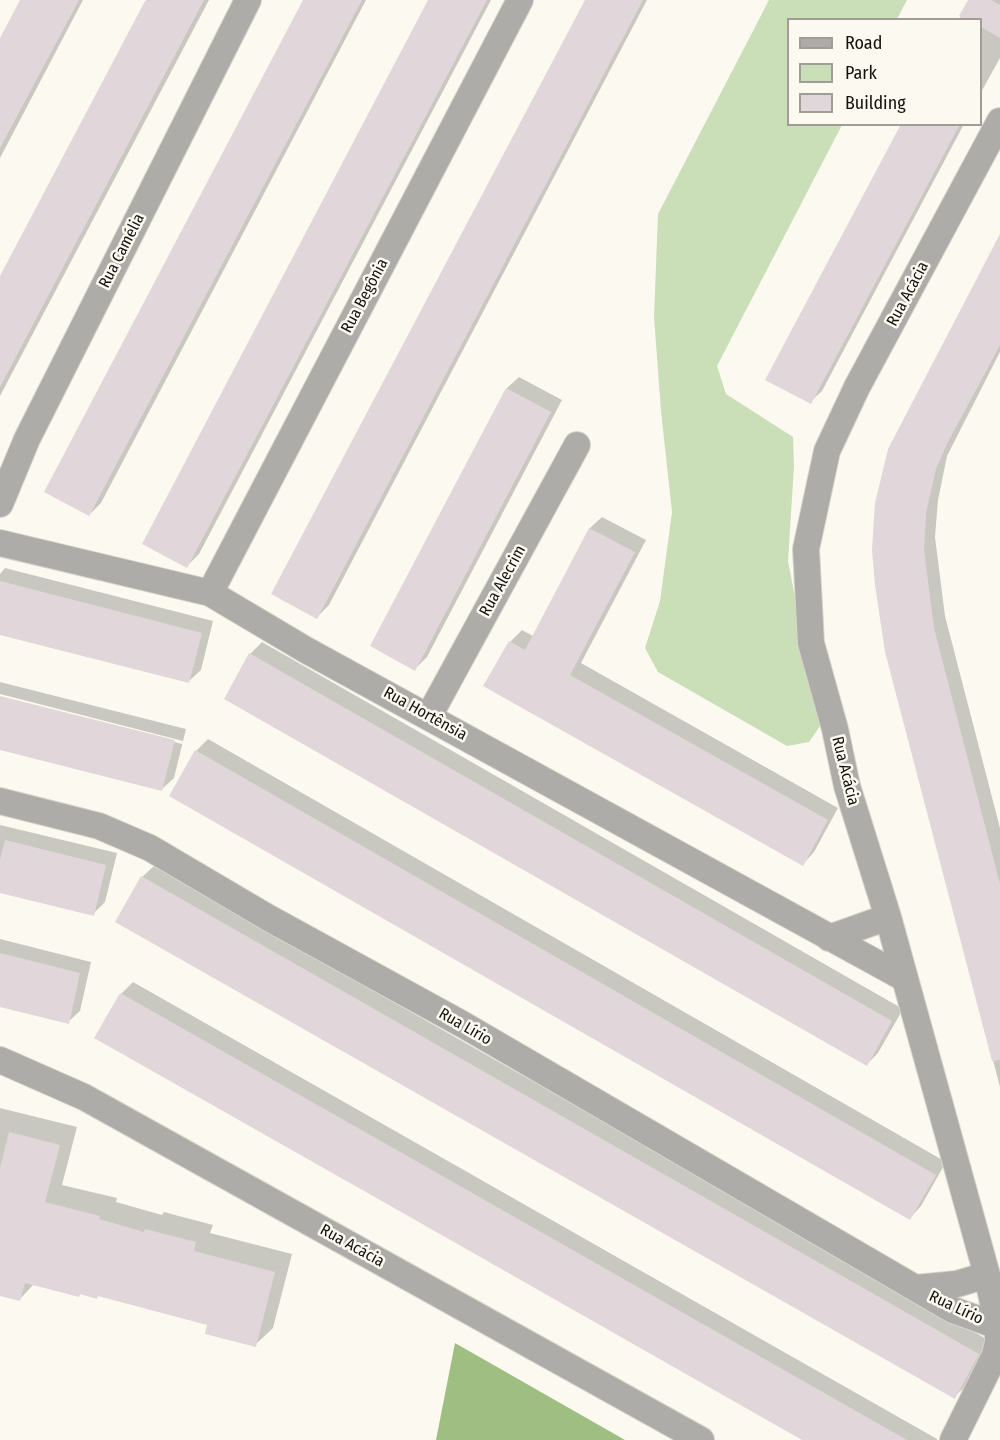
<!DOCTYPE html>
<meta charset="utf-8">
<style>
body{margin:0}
#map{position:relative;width:1000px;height:1440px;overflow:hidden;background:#fcfaf0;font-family:"Fira Sans Condensed",sans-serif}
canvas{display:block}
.legend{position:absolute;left:787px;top:18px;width:195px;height:108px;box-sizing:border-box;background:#fcfaf0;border:2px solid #9f9d96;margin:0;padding:8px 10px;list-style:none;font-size:18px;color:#13120f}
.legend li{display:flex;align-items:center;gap:12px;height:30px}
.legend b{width:30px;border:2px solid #9f9d96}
</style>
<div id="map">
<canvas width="1000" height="1440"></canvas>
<ul class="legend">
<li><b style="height:8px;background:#aeaca8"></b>Road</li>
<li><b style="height:16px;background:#cadeb8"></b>Park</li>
<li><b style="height:16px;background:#e1d6da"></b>Building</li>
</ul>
</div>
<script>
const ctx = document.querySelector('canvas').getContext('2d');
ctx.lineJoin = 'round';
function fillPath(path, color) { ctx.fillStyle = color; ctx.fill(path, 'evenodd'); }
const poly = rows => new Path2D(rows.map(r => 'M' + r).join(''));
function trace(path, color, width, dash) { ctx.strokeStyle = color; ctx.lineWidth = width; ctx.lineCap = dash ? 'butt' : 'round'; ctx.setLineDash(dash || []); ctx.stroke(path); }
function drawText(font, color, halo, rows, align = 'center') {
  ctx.font = font + ' "Fira Sans Condensed",sans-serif'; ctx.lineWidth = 5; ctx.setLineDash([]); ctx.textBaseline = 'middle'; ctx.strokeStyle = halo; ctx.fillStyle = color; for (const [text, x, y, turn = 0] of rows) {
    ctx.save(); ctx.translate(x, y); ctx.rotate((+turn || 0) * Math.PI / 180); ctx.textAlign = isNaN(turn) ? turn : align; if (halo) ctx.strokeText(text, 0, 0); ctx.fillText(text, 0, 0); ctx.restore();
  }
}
fillPath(poly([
 [769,0,907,0,897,19,788,20,788,124,842,125,717,366,726,394,793,437,794,466,788,561,820,726,809,742,787,746,658,672,645,648,660,601,672,512,661,411,654,317,658,214]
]), '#cadeb8');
fillPath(poly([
 [455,1343,625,1440,436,1440]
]), '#9fbf82');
fillPath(poly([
 [22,0,83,0,0,158,0,42],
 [147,0,209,0,0,396,0,279],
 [305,0,366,0,101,503,89,515],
 [430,0,491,0,199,554,187,566],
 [586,0,647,0,329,605,317,617],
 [969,0,1000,0,1000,58,980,94,980,20,959,20],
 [903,124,964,124,822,391,810,402],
 [1000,237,1000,352,947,456,938,500,935,537,945,616,1000,828,1000,1087,887,652,889,449],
 [519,377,562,400,427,657,415,669,507,388],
 [602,517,646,540,581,663,838,808,814,852,803,864,510,642,522,630,533,636,590,528],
 [5,568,213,621,201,670,189,681,0,634,0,574],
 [262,642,903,1009,878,1053,866,1065,250,654],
 [0,682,186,729,174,778,162,789,0,748,0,698,182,744,183,741,0,694],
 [208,739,946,1162,921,1206,910,1218,196,751],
 [0,825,117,853,105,902,93,914,0,891],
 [154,866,990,1341,966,1386,954,1397,142,877],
 [0,939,91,962,80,1011,68,1022,0,1006],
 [133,982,937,1439,937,1440,805,1440,96,1037,121,994],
 [0,1108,77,1127,62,1185,117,1198,116,1202,162,1215,164,1212,213,1225,210,1233,292,1254,273,1328,255,1345,209,1324,99,1295,81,1293,79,1296,34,1284,20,1299,0,1294]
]), '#0003');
fillPath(poly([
 [20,0,79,0,0,148,0,38],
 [151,0,204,0,0,387,0,276,145,1],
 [303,0,362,0,89,516,44,492],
 [428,0,487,0,187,568,142,544],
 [585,0,643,0,317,619,271,594],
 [968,0,991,0,1000,5,1000,38,981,27,981,20,966,20,959,16],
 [901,124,960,124,811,404,765,380],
 [1000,234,1000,345,948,442,936,469,926,513,924,550,934,628,1000,884,1000,1060,992,1061,885,652,875,585,872,550,875,503,888,449],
 [506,388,551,412,415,671,370,646],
 [589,528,635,552,570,675,828,820,803,866,483,686,509,641,525,650],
 [0,581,202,633,189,683,0,635],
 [249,653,892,1021,867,1066,224,699],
 [0,696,175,740,162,791,0,750],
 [195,750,936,1175,910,1220,169,796],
 [5,840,106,865,94,916,0,893,0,860],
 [141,876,979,1354,955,1399,115,922],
 [0,953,80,973,69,1024,0,1007],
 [120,993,152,1011,907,1440,802,1440,380,1200,94,1038],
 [9,1132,60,1145,45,1202,100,1216,99,1219,144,1232,145,1229,196,1242,194,1251,275,1272,256,1347,205,1334,207,1325,98,1296,97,1299,80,1294,79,1297,25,1283,20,1301,0,1296,0,1168]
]), '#e1d6da');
const minor = poly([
 [0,504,27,439,248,0],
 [0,543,210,593,306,650,904,978],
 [210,593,520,0],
 [429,716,577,445],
 [0,801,99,826,150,848,267,917,462,1024,953,1310,998,1326],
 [829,938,888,917],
 [0,1060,84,1097,701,1440],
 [915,1288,957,1284,987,1275],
 [953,1440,995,1355,998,1342,998,1326,987,1275,888,917,847,786,835,729,811,643,806,549,827,451,857,387,1000,121]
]);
trace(minor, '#d7d5cc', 28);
trace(minor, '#aeaca8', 26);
drawText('16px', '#13120f', '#fcfaf0', [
 ["Rua Camélia",122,251,-63],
 ["Rua Acácia",908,294,-62],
 ["Rua Begônia",365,296,-62],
 ["Rua Alecrim",503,581,-61],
 ["Rua Hortênsia",425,714,29],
 ["Rua Acácia",845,771,76],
 ["Rua Lírio",465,1027,30],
 ["Rua Acácia",352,1246,29],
 ["Rua Lírio",956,1308,25]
]);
</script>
